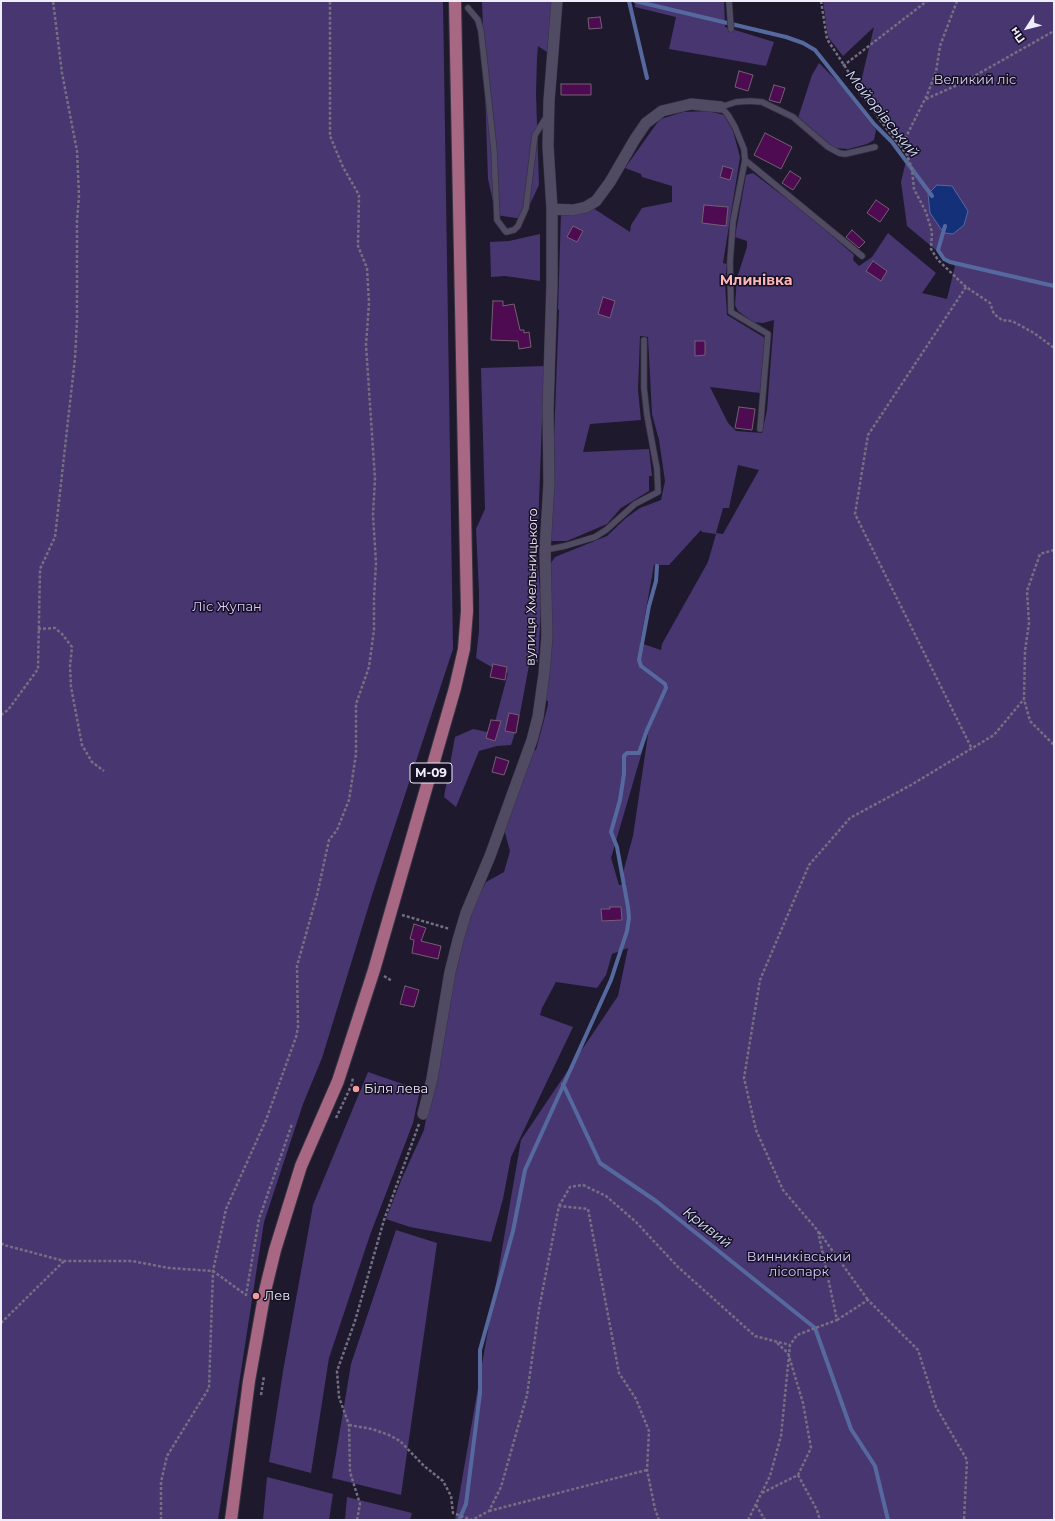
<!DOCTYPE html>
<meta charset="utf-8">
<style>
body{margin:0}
#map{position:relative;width:1055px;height:1521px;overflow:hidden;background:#1e192d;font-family:Montserrat,sans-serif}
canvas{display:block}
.frame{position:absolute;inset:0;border:2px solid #f0edfb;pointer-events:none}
.north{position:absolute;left:1007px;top:8px;width:40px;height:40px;-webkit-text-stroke:3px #151023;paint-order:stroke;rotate:234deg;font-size:11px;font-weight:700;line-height:16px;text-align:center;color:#f0edfb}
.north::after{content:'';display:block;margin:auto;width:14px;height:18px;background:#f0edfb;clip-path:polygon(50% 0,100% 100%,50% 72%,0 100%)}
</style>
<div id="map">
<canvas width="1055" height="1521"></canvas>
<div class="frame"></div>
<div class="north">Пн</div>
</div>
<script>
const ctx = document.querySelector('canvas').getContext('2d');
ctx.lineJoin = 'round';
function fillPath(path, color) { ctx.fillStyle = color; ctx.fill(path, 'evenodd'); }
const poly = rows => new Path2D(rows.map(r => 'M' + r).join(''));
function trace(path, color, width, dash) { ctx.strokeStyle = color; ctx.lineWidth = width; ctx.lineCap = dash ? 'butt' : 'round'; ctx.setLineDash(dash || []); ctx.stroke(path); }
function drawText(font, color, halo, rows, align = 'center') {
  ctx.font = font + ' Montserrat,sans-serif'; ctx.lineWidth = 3; ctx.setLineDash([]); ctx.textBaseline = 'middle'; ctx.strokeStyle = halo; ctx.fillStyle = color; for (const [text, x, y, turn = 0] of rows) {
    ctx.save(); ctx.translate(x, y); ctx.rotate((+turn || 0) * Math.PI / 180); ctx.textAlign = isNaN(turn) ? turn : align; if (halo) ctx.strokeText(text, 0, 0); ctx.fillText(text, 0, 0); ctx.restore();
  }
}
fillPath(poly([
 [1,1,443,1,453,649,372,895,322,1058,303,1104,264,1222,218,1520,1,1520],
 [482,1,553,1,547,52,538,46,537,58,536,94,539,185,523,219,496,215,488,179],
 [635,1,724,1,725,27,774,42,766,66,669,49,676,17,635,7],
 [823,1,1054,1,1054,1520,455,1520,521,1140,618,996,628,948,612,954,606,975,597,988,556,982,542,1008,540,1015,573,1027,511,1157,503,1199,491,1242,410,1227,386,1219,402,1178,424,1130,449,994,468,917,486,882,504,872,510,851,504,829,534,750,536,750,548,705,548,701,541,700,549,566,555,557,607,536,626,518,640,508,661,500,665,481,659,440,652,414,648,337,640,336,638,390,641,420,590,424,583,452,649,449,652,476,649,476,649,491,621,508,607,524,567,541,550,541,559,310,558,309,561,214,593,208,630,232,631,225,642,208,672,202,672,186,642,177,641,174,625,168,657,123,661,119,683,112,708,111,724,115,733,131,740,157,723,263,727,264,725,282,727,315,765,338,760,393,710,387,728,423,736,431,762,433,767,410,774,320,763,323,753,322,738,311,735,305,737,278,747,247,747,241,735,237,746,175,753,173,807,214,854,255,853,260,859,266,872,257,888,233,936,273,922,293,947,299,955,266,907,226,901,182,910,144,858,94,874,27,843,56,828,37],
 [738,465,759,470,723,534,716,533,723,508,729,508],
 [701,530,702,532,716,534,708,562,662,644,661,650,640,643,654,565,669,565],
 [649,728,633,836,621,880,627,884,619,885,611,858],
 [819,63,839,83,876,130,874,140,867,144,848,149,835,148,829,146,798,118,812,75],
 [540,234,540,281,505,276,491,277,490,242,509,241],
 [544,366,537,555,541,605,538,662,530,660,518,724,511,745,497,746,479,751,456,807,444,797,455,737,473,729,487,732,495,722,508,673,495,669,476,658,479,631,479,592,476,529,485,509,481,368],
 [368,1072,420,1090,413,1123,370,1235,329,1358,311,1473,269,1462,283,1371,313,1205],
 [396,1230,437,1243,401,1495,332,1478,351,1364],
 [267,1477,333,1494,329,1520,263,1520],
 [347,1497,412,1513,410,1520,345,1520]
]), '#483671');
const water = poly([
 [937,185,952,186,968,211,964,225,953,234,945,233,941,229,930,213,928,194,937,185]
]);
fillPath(water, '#143078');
trace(water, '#56699f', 1);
trace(poly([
 [629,1,647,78],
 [635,1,786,37,803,43,815,50,874,124,892,142,932,196],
 [945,226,938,250,944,259,950,262,1054,286],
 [563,1084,600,1163,656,1201,815,1328,851,1429,875,1466,888,1520],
 [459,1520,466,1504,480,1393,480,1350,513,1231,525,1170,611,980,627,931,629,918,628,907,617,847,611,832,620,800,624,774,624,756,627,753,639,753,647,730,666,688,665,684,641,666,639,660,649,606,656,581,657,566]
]), '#56699f', 4);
const building = poly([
 [600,17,602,28,589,29,588,18,600,17],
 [739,71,753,75,748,91,735,87,739,71],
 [561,84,591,84,591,95,561,95,561,84],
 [774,85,785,88,780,103,769,100,774,85],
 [765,133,792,147,781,169,754,155,765,133],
 [723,166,733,169,730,180,720,177,723,166],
 [790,171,801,178,793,190,782,183,790,171],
 [876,200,889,209,880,222,867,213,876,200],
 [704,205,728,207,726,226,702,223,704,205],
 [573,226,583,231,577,242,567,237,573,226],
 [852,230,865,242,859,248,846,237,852,230],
 [873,261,887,271,881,281,866,271,873,261],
 [603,297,615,301,610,318,598,314,603,297],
 [493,301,503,301,503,306,514,304,520,330,524,330,524,333,529,332,531,347,519,349,518,341,491,340,493,301],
 [695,341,705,341,705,355,695,356,695,341],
 [739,407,755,409,752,430,735,428,739,407],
 [493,664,507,667,505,680,490,677,493,664],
 [509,713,519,715,516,733,505,731,509,713],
 [491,720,501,721,495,741,486,738,491,720],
 [496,757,509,761,504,775,492,772,496,757],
 [610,907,621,907,622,920,602,921,601,909,610,909,610,907],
 [414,924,426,928,421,941,441,946,438,959,412,953,414,940,410,939,414,924],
 [405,986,419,990,414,1007,400,1004,405,986]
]);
fillPath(building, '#4e0b51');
trace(building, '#736073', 1);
const service = poly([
 [729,1,731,29],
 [468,8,478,20,481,31,494,150,497,220,506,232,514,230,518,226,526,208,535,135,547,116],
 [745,160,862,256],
 [760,429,768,334,731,312,730,262,733,222,745,160,744,149,735,127,728,115,721,107,736,102,750,101,762,102,793,117,828,147,839,153,845,154,875,147],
 [545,550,565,546,595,537,606,530,635,504,658,492,657,469,647,415,644,388,644,340]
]);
const minor = poly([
 [552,209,573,210,586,207,596,201,610,182,635,139,646,123,662,111,691,104,721,107],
 [423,1114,432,1079,450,972,458,940,466,913,490,856,532,740,538,717,544,674,547,636,545,550,549,483,548,408,552,284,552,209,548,146,549,101,557,1]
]);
const primary = poly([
 [231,1520,249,1381,265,1291,275,1250,301,1166,338,1081,374,970,455,688,464,649,467,611,455,1]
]);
trace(service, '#373343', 7);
trace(minor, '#373343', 12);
trace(primary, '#373343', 14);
trace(poly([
 [821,1,827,39,880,120,901,147],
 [957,1,940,46,936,72,927,95,901,147,907,155,912,169,914,189,926,212,932,232,931,249,938,260,966,287,990,303,994,314,1002,320,1012,321,1034,333,1054,348],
 [843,66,927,1],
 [926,99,962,83,1054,31],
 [966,287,868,435,855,514,972,749],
 [1054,550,1040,554,1027,591,1029,623,1025,651,1024,699,1030,721,1054,745],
 [38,629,55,628,62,634,72,647,70,666,71,687,82,745,92,762,104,771],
 [1,715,8,710,38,669,40,569,55,537,75,358,77,320,77,221,79,196,77,151,62,73,53,1],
 [402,915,450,929],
 [384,976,392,981],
 [336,1118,352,1084,353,1077],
 [559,1206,570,1187,583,1185,606,1196,636,1222,677,1266,755,1336,790,1345],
 [819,1232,868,1300],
 [1,1243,4,1245,64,1261,132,1261,169,1268,213,1271,246,1295,259,1219,292,1124],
 [837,1320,868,1300,918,1350,936,1407,967,1460,964,1520],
 [1,1323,64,1261],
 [261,1395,264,1376],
 [349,1425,372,1429,389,1435,400,1441,424,1466,443,1481,451,1496,453,1513,472,1520,489,1511,501,1487,527,1395,539,1309,559,1206,588,1209,619,1373,636,1399,649,1431,647,1470,655,1509,659,1520],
 [798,1475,817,1510,820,1520],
 [762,1493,798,1475,811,1448,803,1403,788,1353,776,1342],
 [756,1505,765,1520],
 [489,1511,647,1470],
 [161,1520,161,1482,167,1456,209,1388,213,1271,226,1209,266,1120,296,1037,298,1027,297,966,317,895,329,840,337,830,349,800,356,754,356,704,369,667,374,630,374,598,376,563,373,515,375,479,366,345,369,303,367,268,358,246,359,195,343,167,330,136,330,1],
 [357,1520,360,1504,350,1472,349,1425,339,1397,337,1371,355,1321,384,1220,419,1124],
 [748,1520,770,1476,781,1436,790,1345,797,1335,837,1320,818,1231,783,1190,756,1130,744,1078,760,980,809,865,850,818,911,785,994,735,1024,699]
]), '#746f81', 2.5, [3, 2]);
trace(service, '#504b62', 5.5);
trace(minor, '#504b62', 11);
trace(primary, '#a86883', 12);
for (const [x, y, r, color] of [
 [356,1089,4,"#f59b9c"],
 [256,1296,4,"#f59b9c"]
]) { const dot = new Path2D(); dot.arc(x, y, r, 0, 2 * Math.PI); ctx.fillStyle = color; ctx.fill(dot); trace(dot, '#151023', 1.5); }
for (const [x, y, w] of [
 [431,773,42]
]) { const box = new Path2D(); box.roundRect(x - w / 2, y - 10, w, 20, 3); ctx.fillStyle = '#151023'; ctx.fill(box); trace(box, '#f0edfb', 1); }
drawText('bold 12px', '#f0edfb', null, [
 ["М-09",431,773]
]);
drawText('13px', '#d7cdfa', '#151023', [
 ["Великий ліс",975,80],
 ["Ліс Жупан",227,607],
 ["Винниківський",799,1257],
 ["лісопарк",799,1272]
]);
drawText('13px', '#f0edfb', '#151023', [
 ["вулиця Хмельницького",532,587,-89]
]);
drawText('13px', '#f0edfb', '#151023', [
 ["Бiля лева",364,1089],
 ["Лев",264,1296]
], 'left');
drawText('italic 14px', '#d8e3f8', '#151023', [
 ["Майорівський",882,114,51],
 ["Кривий",707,1228,38]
]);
drawText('bold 14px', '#fbb6b6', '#151023', [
 ["Млинівка",756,281]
]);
</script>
